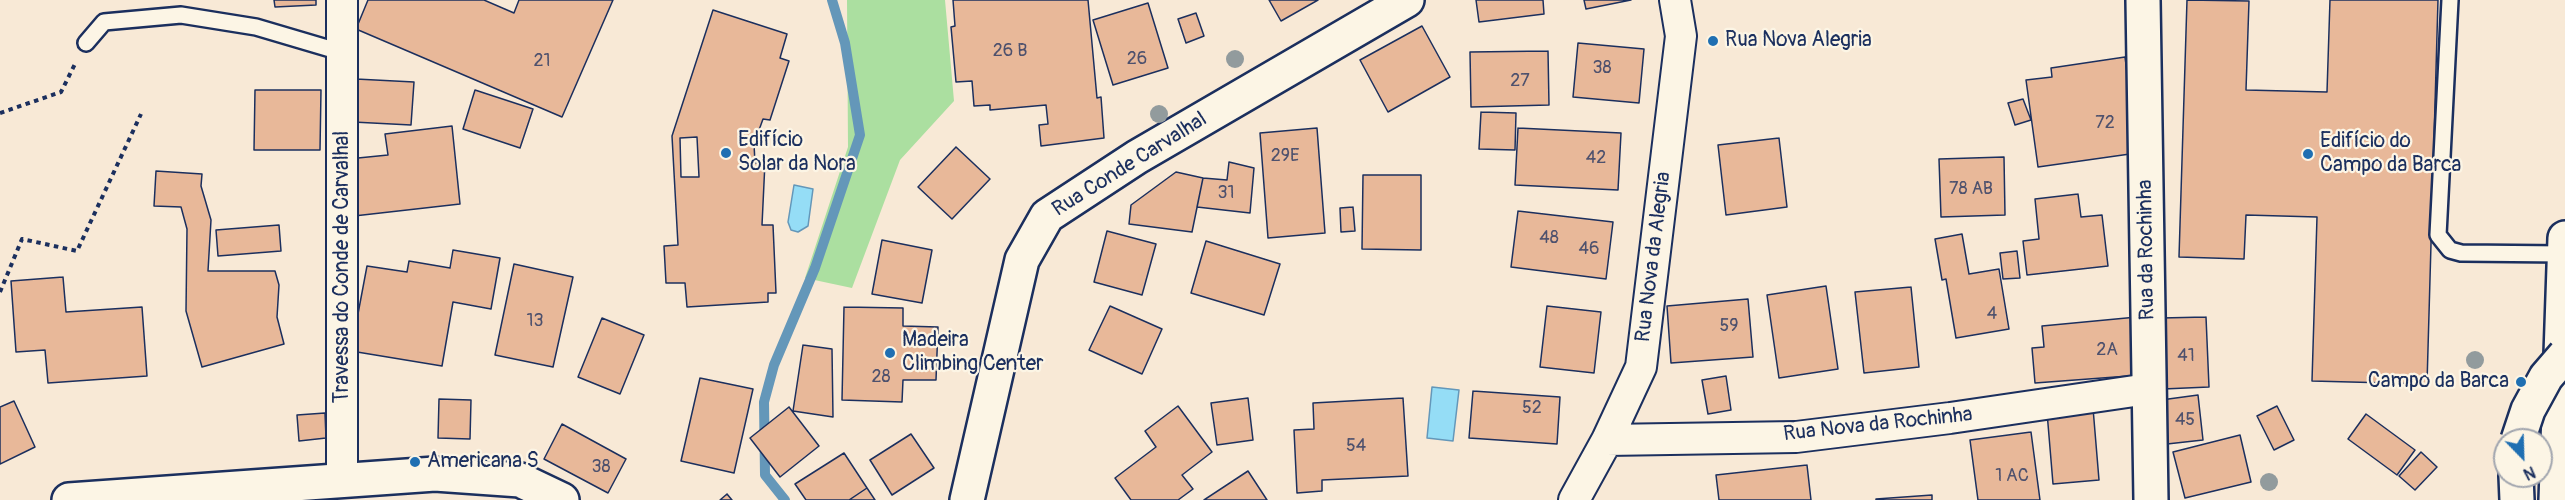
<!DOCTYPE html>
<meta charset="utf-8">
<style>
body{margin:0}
#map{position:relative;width:2565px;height:500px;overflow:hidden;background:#f8e9d6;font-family:Pangolin,sans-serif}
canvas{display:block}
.north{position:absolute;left:2493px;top:428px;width:60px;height:60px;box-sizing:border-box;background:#fcf5e5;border:2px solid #a2a6af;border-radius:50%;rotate:157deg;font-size:16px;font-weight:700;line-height:24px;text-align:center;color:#1b2f5e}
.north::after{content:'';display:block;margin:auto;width:21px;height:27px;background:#1f6fb2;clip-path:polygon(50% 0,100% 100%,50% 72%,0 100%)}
</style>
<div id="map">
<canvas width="2565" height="500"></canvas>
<div class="north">N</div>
</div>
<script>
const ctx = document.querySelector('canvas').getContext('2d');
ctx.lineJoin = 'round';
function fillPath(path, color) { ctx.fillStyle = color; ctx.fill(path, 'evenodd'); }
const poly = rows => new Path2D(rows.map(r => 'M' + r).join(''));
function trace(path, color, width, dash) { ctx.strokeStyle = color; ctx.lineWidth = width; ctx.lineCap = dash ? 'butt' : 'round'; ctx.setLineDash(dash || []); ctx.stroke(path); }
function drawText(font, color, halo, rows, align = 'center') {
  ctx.font = font + ' Pangolin,sans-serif'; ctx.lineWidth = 4.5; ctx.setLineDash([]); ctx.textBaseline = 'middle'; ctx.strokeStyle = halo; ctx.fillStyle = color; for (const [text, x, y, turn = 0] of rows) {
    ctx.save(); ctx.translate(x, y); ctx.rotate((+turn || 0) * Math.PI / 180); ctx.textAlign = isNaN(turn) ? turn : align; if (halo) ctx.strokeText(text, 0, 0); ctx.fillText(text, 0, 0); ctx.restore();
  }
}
fillPath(poly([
 [847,0,945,0,954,101,900,160,852,288,805,278,848,147]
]), '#abdfa0');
const water = poly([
 [794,185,813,189,808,226,798,232,791,230,788,222,794,185],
 [1432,387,1459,390,1453,441,1427,438,1432,387]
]);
fillPath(water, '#95ddf6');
trace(water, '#6497b9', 1.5);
trace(poly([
 [785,500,765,475,764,402,774,365,815,268,860,135,845,43,832,0]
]), '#6497b9', 10);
const building = poly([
 [274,0,316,0,316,5,275,7,274,0],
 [368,0,484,0,514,13,519,0,613,0,562,117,356,29,368,0],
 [953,0,1088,0,1097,98,1101,97,1104,138,1041,146,1039,125,1048,124,1046,105,990,110,990,105,974,106,972,81,956,82,951,27,955,26,953,0],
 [1269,0,1318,0,1281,21,1269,0],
 [1476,0,1543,0,1544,14,1479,22,1476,0],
 [1584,0,1631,0,1586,9,1584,0],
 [2187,0,2249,1,2246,90,2327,92,2330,0,2438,0,2427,384,2312,381,2317,217,2246,215,2244,259,2179,257,2187,0],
 [1148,3,1168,68,1113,85,1093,20,1148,3],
 [713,10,787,34,780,58,789,61,770,120,763,119,754,144,755,163,765,162,762,225,773,225,776,293,768,293,768,302,687,307,685,283,666,283,664,246,678,245,672,136,713,10],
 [697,137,699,177,681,177,680,138,697,137],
 [1196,13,1204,36,1186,43,1178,19,1196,13],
 [1422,26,1450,77,1388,112,1360,60,1422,26],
 [1578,43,1644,49,1639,103,1573,97,1578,43],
 [1548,51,1549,105,1471,107,1470,52,1548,51],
 [2125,57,2137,153,2038,167,2026,80,2052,77,2051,68,2125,57],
 [356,79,414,82,411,125,353,122,356,79],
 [255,90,321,90,320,150,254,150,255,90],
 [475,90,533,109,520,148,463,129,475,90],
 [2023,99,2031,120,2015,125,2008,103,2023,99],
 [1481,112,1516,113,1515,150,1479,149,1481,112],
 [452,126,460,204,354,216,348,159,388,155,385,134,452,126],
 [1317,128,1325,233,1268,238,1260,133,1317,128],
 [1518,128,1621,133,1618,190,1515,185,1518,128],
 [1779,138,1787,207,1726,215,1718,145,1779,138],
 [956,147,990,179,952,219,918,187,956,147],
 [2004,157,2005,215,1941,217,1939,159,2004,157],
 [1229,162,1254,168,1250,213,1197,207,1203,178,1227,180,1229,162],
 [156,171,202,174,201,186,211,220,208,271,275,271,279,285,277,317,284,344,202,367,186,311,187,229,181,207,154,206,156,171],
 [1176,172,1203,178,1192,232,1129,224,1131,205,1176,172],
 [1363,175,1421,175,1421,250,1362,249,1363,175],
 [2078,194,2081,217,2102,215,2108,266,2027,275,2023,241,2039,239,2035,199,2078,194],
 [1353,207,1355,231,1341,232,1340,208,1353,207],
 [1518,211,1613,222,1606,279,1511,267,1518,211],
 [279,225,281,251,218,256,216,230,279,225],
 [1107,231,1156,244,1142,295,1094,282,1107,231],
 [1962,234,1969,274,1999,269,2009,329,1956,338,1946,279,1942,280,1935,239,1962,234],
 [882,240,932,250,922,303,872,294,882,240],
 [1206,241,1280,264,1264,315,1191,293,1206,241],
 [453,250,500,258,491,309,453,302,442,366,351,351,367,266,407,272,409,261,450,268,453,250],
 [2017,251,2020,278,2003,279,2000,253,2017,251],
 [514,264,573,277,553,367,495,355,514,264],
 [63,277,66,312,142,307,147,376,48,383,45,350,16,352,11,281,63,277],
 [1826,286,1838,369,1779,378,1767,295,1826,286],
 [1911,287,1919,367,1864,373,1855,292,1911,287],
 [1748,299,1753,357,1671,363,1667,306,1748,299],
 [1110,306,1162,329,1142,374,1089,350,1110,306],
 [1547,306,1601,312,1594,373,1540,367,1547,306],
 [844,307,903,308,903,326,938,327,936,380,903,380,902,402,842,400,844,307],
 [2137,317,2142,375,2035,383,2032,348,2044,347,2042,326,2137,317],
 [2206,317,2209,387,2163,389,2161,318,2206,317],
 [602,318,644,335,620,394,578,377,602,318],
 [803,345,832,349,833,417,793,411,803,345],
 [1726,376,1731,410,1708,414,1702,380,1726,376],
 [700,378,753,389,734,473,681,461,700,378],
 [1473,391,1560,397,1557,444,1469,438,1473,391],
 [2198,395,2203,440,2167,444,2161,400,2198,395],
 [1248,398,1253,440,1217,445,1211,403,1248,398],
 [1403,398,1408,476,1322,480,1322,491,1297,493,1294,430,1314,429,1313,403,1403,398],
 [439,399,471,400,470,439,438,438,439,399],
 [14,401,35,447,0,464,0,407,14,401],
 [1178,406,1212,452,1182,475,1193,489,1178,500,1131,500,1115,478,1156,447,1145,431,1178,406],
 [2277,406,2294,440,2274,450,2257,416,2277,406],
 [789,407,819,446,780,477,750,438,789,407],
 [2093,408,2099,480,2053,484,2047,412,2093,408],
 [325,413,326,438,299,441,297,415,325,413],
 [2366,414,2415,450,2397,475,2348,439,2366,414],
 [562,424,626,459,608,493,544,459,562,424],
 [2031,432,2040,500,1978,500,1970,440,2031,432],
 [911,434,934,468,892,495,870,460,911,434],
 [2240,435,2251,482,2185,498,2173,452,2240,435],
 [2421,452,2437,467,2415,490,2399,476,2421,452],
 [844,453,867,488,849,500,806,500,795,484,844,453],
 [1807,465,1811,500,1719,500,1716,475,1807,465],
 [1248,471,1267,500,1204,500,1248,471],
 [867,488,875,500,849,500,867,488],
 [727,494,732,500,720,500,727,494],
 [1932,495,1932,500,1876,500,1876,499,1932,495]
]);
fillPath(building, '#e8b899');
trace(building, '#1b2f5e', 1.5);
const service = poly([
 [2450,0,2438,235,2450,250,2461,253,2564,254],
 [86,43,104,22,181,15,256,27,344,53]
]);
const minor = poly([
 [342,0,342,481],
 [1607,440,1796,437,1950,418,2148,389],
 [1574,500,1607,440,1641,367,1681,36,1675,0]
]);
const tertiary = poly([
 [2143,0,2151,500],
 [69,500,435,474,520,480,562,500],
 [967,500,1022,260,1047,216,1137,157,1407,0]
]);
const secondary = poly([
 [2516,476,2517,500],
 [2556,500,2565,238]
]);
trace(service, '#1b2f5e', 20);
trace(minor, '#1b2f5e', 34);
trace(tertiary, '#1b2f5e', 38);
trace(secondary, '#1b2f5e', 38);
trace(poly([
 [0,113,61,92,75,64],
 [0,292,22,239,77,251,141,114]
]), '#1b2f5e', 4, [4.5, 4.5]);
trace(service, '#fcf5e5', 15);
trace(minor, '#fcf5e5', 30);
trace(tertiary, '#fcf5e5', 33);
trace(secondary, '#fcf5e5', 33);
const secondaryBridge = poly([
 [2518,440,2528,410,2546,377,2565,355]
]);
trace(secondaryBridge, '#1b2f5e', 38, []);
trace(secondaryBridge, '#fcf5e5', 33);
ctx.fillStyle = '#929b9d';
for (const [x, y] of [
 [1235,59],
 [1159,114],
 [2475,360],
 [2269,482]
]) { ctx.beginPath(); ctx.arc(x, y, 9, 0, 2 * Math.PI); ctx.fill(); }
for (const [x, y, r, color] of [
 [1713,41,6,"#1f6fb2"],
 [726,153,6,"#1f6fb2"],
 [2308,154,6,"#1f6fb2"],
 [890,353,6,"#1f6fb2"],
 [2521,382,6,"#1f6fb2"],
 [415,462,6,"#1f6fb2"]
]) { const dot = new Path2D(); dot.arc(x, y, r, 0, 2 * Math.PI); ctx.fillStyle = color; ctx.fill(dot); trace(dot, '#fcf5e5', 2); }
drawText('18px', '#4e516d', null, [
 ["26 B",1010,51],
 ["26",1137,59],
 ["21",542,61],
 ["38",1602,68],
 ["27",1520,81],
 ["72",2105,123],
 ["29E",1285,156],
 ["42",1596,158],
 ["78 AB",1971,189],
 ["31",1226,193],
 ["48",1549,238],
 ["46",1589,249],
 ["4",1992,314],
 ["13",535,321],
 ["59",1729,326],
 ["2A",2107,350],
 ["41",2186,356],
 ["28",881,377],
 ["52",1532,408],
 ["45",2185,420],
 ["54",1356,446],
 ["38",601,467],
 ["1 AC",2012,476]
]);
drawText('21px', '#1b2f5e', '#fcf5e5', [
 ["Rua Nova Alegria",1725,41],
 ["Edifício",738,141],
 ["Solar da Nora",738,165],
 ["Edifício do",2320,142],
 ["Campo da Barca",2320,166],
 ["Madeira",902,341],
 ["Climbing Center",902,365],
 ["Campo da Barca",2509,382,"right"],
 ["Americana S",427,462]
], 'left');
drawText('21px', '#1b2f5e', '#fcf5e5', [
 ["Rua Conde Carvalhal",1130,165,-32],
 ["Rua da Rochinha",2147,250,-91],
 ["Rua Nova da Alegria",1654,257,-83],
 ["Travessa do Conde de Carvalhal",343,267,-90],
 ["Rua Nova da Rochinha",1878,425,-6]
]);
</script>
